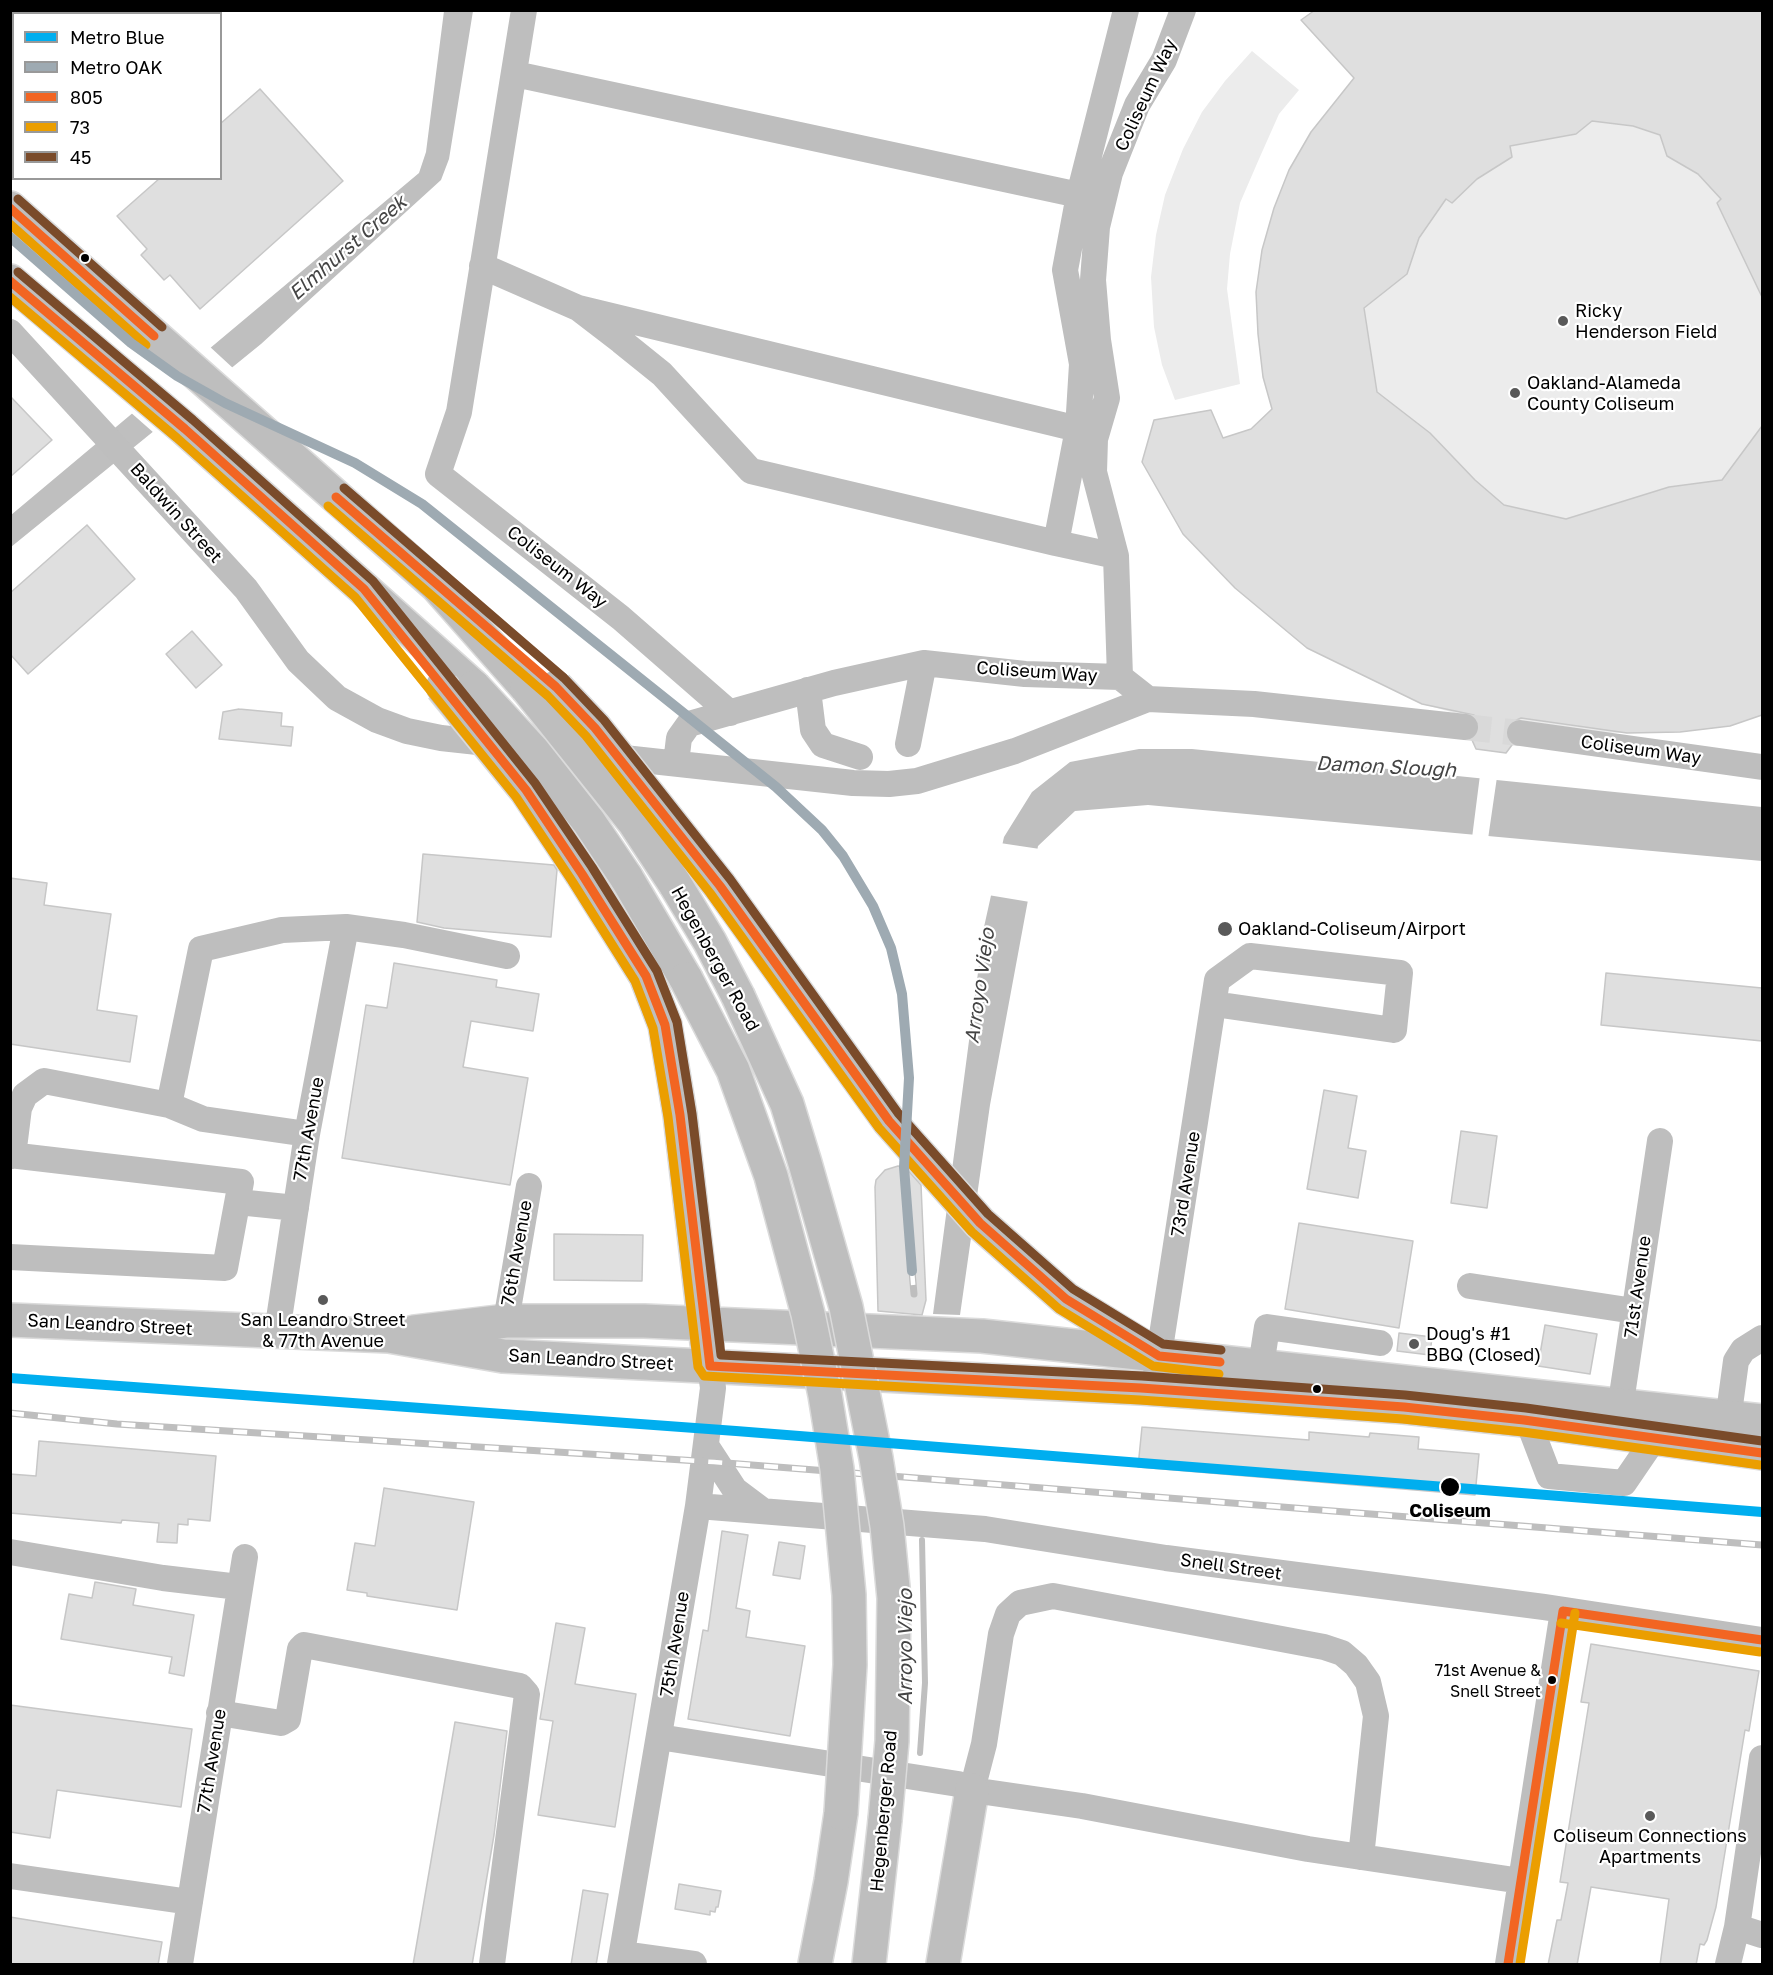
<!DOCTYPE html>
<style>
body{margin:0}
#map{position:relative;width:1773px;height:1975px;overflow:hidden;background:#fff;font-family:"Golos Text",sans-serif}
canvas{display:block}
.frame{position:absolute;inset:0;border:12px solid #000;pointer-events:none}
.legend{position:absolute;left:12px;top:12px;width:210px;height:168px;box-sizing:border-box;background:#fff;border:2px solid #999;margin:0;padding:8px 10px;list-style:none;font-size:18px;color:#000}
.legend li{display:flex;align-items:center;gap:12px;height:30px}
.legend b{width:30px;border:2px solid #999}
</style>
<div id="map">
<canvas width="1773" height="1975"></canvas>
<div class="frame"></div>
<ul class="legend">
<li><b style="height:8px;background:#00aeef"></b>Metro Blue</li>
<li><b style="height:8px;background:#9eaab2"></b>Metro OAK</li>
<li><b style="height:8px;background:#f26522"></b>805</li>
<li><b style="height:8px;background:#eb9e00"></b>73</li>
<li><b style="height:8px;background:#7a4b2a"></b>45</li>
</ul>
</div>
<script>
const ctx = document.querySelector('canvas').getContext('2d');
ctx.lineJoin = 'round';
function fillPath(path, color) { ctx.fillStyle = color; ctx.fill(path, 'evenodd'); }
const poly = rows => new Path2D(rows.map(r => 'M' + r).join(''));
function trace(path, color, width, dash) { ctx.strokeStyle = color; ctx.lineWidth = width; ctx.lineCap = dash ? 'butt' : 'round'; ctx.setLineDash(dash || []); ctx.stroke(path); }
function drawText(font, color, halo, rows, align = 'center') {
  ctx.font = font + ' "Golos Text",sans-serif'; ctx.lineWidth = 4.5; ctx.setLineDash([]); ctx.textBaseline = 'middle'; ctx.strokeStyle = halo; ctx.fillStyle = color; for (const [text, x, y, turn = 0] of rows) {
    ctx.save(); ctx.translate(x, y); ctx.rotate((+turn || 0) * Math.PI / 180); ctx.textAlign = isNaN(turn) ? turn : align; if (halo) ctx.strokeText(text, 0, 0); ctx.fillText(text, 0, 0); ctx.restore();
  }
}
fillPath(poly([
 [1315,10,1762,11,1762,715,1730,726,1680,732,1606,733,1524,728,1506,753,1476,749,1458,714,1422,704,1307,648,1235,588,1183,534,1142,462,1154,420,1211,410,1223,438,1251,429,1272,409,1256,292,1262,250,1274,208,1289,170,1311,132,1354,78,1301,20],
 [1252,51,1299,90,1279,114,1259,159,1240,203,1230,254,1227,289,1240,384,1175,400,1162,365,1154,327,1151,277,1156,235,1165,195,1183,149,1202,112,1225,81]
]), '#ececec');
fillPath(poly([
 [444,11,473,11,449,159,441,180,261,344,11,547,11,515,419,173,426,152],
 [1139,749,1192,749,1762,807,1762,861,1148,805,1075,811,1038,846,990,1105,960,1315,933,1314,984,927,1004,837,1032,792,1070,762]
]), '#bfbfbf');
fillPath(poly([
 [208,345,234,369,154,433,129,411],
 [1480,775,1497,777,1488,839,1472,838],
 [1000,843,1040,849,1030,902,988,895]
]), '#fff');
trace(poly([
 [920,1753,925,1683,922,1540]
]), '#bfbfbf', 6);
const building = poly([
 [1315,10,1762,10,1762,297,1717,203,1721,199,1698,174,1667,156,1660,135,1633,126,1592,121,1576,134,1510,146,1512,157,1477,179,1452,203,1446,199,1419,238,1407,274,1364,308,1377,392,1430,433,1475,480,1504,505,1566,519,1669,487,1722,480,1762,426,1762,715,1730,726,1680,732,1627,733,1521,718,1508,724,1506,738,1512,745,1506,753,1476,749,1472,740,1480,728,1474,715,1422,704,1307,648,1235,588,1183,534,1142,462,1154,420,1211,410,1223,438,1251,429,1272,409,1263,377,1258,334,1256,292,1262,250,1274,208,1289,170,1311,132,1354,78,1301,20,1315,10],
 [260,89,343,181,200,309,170,275,164,280,141,255,147,249,117,216,160,178,220,178,220,124,260,89],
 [10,396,52,440,10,477,10,396],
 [87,525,135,579,28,674,10,654,10,593,87,525],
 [192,631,222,665,196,688,166,654,192,631],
 [239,709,282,713,281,726,293,727,291,746,219,739,223,712,239,709],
 [423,854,554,865,557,870,551,937,444,928,417,922,423,854],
 [10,878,47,883,44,905,111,914,97,1010,137,1016,130,1062,10,1044,10,878],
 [394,963,497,980,496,987,539,994,533,1031,471,1021,463,1067,528,1078,510,1185,342,1158,366,1005,387,1008,394,963],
 [1606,973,1762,988,1762,1041,1601,1025,1606,973],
 [1324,1090,1357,1096,1348,1148,1366,1151,1358,1198,1307,1189,1324,1090],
 [1461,1131,1497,1136,1487,1208,1451,1203,1461,1131],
 [898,1166,905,1167,921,1185,926,1300,922,1315,878,1311,875,1187,876,1180,885,1170,898,1166],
 [1299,1223,1413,1241,1399,1328,1285,1309,1299,1223],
 [554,1234,643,1235,642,1281,554,1280,554,1234],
 [1545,1325,1597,1334,1590,1374,1538,1366,1545,1325],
 [1399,1333,1432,1337,1430,1355,1397,1351,1399,1333],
 [1142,1427,1309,1440,1309,1432,1369,1437,1370,1433,1419,1437,1418,1449,1479,1454,1475,1495,1138,1467,1142,1427],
 [39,1441,216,1456,210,1521,188,1519,188,1525,178,1524,177,1543,157,1542,159,1523,122,1520,121,1523,10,1513,10,1474,36,1476,39,1441],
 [384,1488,474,1502,457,1610,367,1596,367,1593,347,1590,355,1543,375,1546,384,1488],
 [722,1531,748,1535,736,1608,750,1611,746,1637,805,1646,790,1736,688,1719,703,1630,708,1631,722,1531],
 [779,1542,805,1546,800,1579,773,1575,779,1542],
 [95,1582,136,1589,133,1605,194,1615,184,1676,169,1673,172,1657,61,1639,69,1594,92,1598,95,1582],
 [556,1623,585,1628,575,1684,636,1694,615,1827,538,1815,553,1721,540,1719,556,1623],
 [1591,1644,1759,1671,1749,1731,1745,1730,1716,1907,1707,1940,1704,1945,1700,1944,1696,1965,1660,1965,1669,1899,1591,1887,1577,1965,1548,1965,1557,1920,1561,1920,1568,1883,1560,1882,1589,1703,1581,1702,1591,1644],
 [10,1705,192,1729,181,1807,57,1790,50,1838,10,1832,10,1705],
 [455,1722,507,1731,494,1835,472,1965,413,1965,455,1722],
 [679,1884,721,1891,718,1907,716,1907,715,1912,710,1911,710,1915,675,1909,679,1884],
 [583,1890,608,1894,596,1965,571,1965,583,1890],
 [10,1917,162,1942,158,1965,10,1965,10,1917]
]);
fillPath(building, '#dfdfdf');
trace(building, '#c7c7c7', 1.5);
trace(poly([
 [1465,727,1520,733]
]), '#d9d9d9', 26, [26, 13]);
const major = poly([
 [10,208,437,586,527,688],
 [10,281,185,429,474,687],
 [582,874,646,976,665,1025,680,1115,707,1343],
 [626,877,686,979],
 [675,884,710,942,738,996],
 [720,886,889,1121,980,1223,1066,1299,1147,1349],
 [10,1320,389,1336,503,1356,1141,1388,1404,1407,1524,1420,1762,1453],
 [414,1332,506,1321,644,1321,982,1336,1762,1421],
 [815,1964,831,1881,841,1813],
 [869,1964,885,1820],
 [943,1964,972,1790]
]);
trace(major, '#dbdbdb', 36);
trace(poly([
 [524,10,459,412,438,474,621,618,730,713],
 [1183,10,1164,60,1137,105,1110,173,1097,227,1093,280,1098,340,1107,398,1095,439,1094,472,1116,556,1120,677,1148,699,1254,704,1465,727],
 [515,74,1079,195],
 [10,120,14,123],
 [482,266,578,308,621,341,662,374,751,471,1056,543,1078,429],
 [578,308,1078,429,1082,364,1065,270,1079,195,1126,10],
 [10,332,246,589,298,661,337,698,377,720,407,731,441,738,853,783,889,784,917,781,1015,751,1148,699],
 [1056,543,1116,556],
 [808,690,813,730,823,745,860,757],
 [1520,733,1762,767],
 [908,744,924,663],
 [676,763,679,738,689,724,834,683,924,663,1025,674,1120,677],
 [307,1134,203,1119,169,1105,201,949,282,930,346,927,404,935,507,956],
 [10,1155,241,1182,225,1268,10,1257],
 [13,1156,19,1108,25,1095,44,1081,169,1105],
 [238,1202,296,1208],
 [1470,1286,1634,1311],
 [506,1321,529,1186],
 [277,1332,307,1134,346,927],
 [1261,1366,1267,1327,1380,1343],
 [1156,1374,1217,980,1250,956,1400,973,1394,1030,1214,1004],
 [1528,1421,1549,1476,1624,1483,1654,1439],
 [1618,1422,1660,1141],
 [1726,1435,1736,1361,1743,1350,1762,1338],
 [707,1447,735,1490,763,1511],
 [698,1506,985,1529,1166,1558,1544,1607,1762,1640],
 [10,1552,163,1578,239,1587],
 [219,1713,281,1723,288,1719,300,1649,304,1645,520,1686,527,1694,492,1964],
 [659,1737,958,1784,972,1790,1082,1806,1308,1849,1521,1881],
 [972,1790,984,1744,1001,1634,1008,1614,1020,1603,1053,1596,1324,1647,1342,1653,1356,1665,1368,1682,1376,1716,1361,1857],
 [10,1876,190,1902],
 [1737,1927,1762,1935],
 [622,1954,694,1964],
 [180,1964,245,1557],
 [620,1964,698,1506,713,1388,710,1366],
 [1508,1964,1563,1611],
 [1728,1964,1737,1927,1762,1758]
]), '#bebebe', 26);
trace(major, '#bebebe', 33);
const rail = poly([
 [912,1271,914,1294],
 [10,1413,117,1424,714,1462,1762,1545]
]);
trace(rail, '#bebebe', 7);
trace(rail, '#fff', 4.5, [14]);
const majorBridge = poly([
 [442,687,526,790,582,874],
 [474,687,533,751,589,822,626,877],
 [556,687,595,728,720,886],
 [527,688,634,822,675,884],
 [686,979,733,1070,771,1176,808,1314,825,1395,837,1469,849,1595,850,1665,841,1813],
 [738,996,787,1104,805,1163,846,1307,876,1458,887,1526,894,1598,892,1741,885,1820]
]);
trace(majorBridge, '#dbdbdb', 36, []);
trace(majorBridge, '#bebebe', 33);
trace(poly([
 [10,208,154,336],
 [10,281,185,429,364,589,526,790,582,874,646,976,665,1025,680,1115,710,1366,1141,1388,1404,1407,1524,1420,1762,1453],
 [336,497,556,687,595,728,720,886,889,1121,980,1223,1066,1299,1159,1356,1220,1362],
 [1563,1611,1762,1640],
 [1508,1964,1563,1611]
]), '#f26522', 9);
trace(poly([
 [10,224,146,345],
 [10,297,177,438,355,597,516,797,572,881,635,981,653,1028,668,1117,698,1367,704,1376,1140,1400,1403,1419,1523,1432,1760,1465],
 [328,506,548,696,586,736,710,893,879,1128,972,1232,1059,1309,1153,1366,1219,1374],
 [1561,1623,1760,1652],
 [1520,1964,1575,1613]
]), '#eb9e00', 9);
trace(poly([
 [18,199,162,327],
 [18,272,193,420,373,581,535,783,592,867,657,971,677,1022,692,1114,721,1355,1142,1376,1405,1395,1526,1408,1762,1441],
 [344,488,564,678,604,720,730,879,898,1113,988,1214,1073,1289,1163,1344,1221,1350]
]), '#7a4b2a', 9);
trace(poly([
 [10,1378,736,1431,1762,1512]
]), '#00aeef', 10);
trace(poly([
 [10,237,131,343,177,376,225,403,355,463,422,504,776,787,822,830,843,856,873,906,891,948,902,994,909,1078,904,1167,912,1271]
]), '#9eaab2', 10);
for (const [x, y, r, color] of [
 [85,258,5,"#000"],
 [1563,321,6,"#595959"],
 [1515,393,6,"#595959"],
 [1225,929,8,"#595959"],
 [323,1300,6,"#595959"],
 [1414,1344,6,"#595959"],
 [1317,1389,5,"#000"],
 [1450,1487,10,"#000"],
 [1552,1680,5,"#000"],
 [1650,1816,6,"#595959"]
]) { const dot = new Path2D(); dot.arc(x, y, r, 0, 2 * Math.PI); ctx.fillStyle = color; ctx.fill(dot); trace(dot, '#fff', 2); }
drawText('16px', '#000', '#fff', [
 ["71st Avenue &",1541,1671],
 ["Snell Street",1541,1692]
], 'right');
drawText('18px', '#000', '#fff', [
 ["Coliseum Way",1146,95,-65],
 ["Baldwin Street",176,513,48],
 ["Coliseum Way",557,567,38],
 ["Coliseum Way",1037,672,4],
 ["Coliseum Way",1641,750,8],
 ["Hegenberger Road",715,959,61],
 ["77th Avenue",309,1129,-80],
 ["73rd Avenue",1186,1184,-81],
 ["76th Avenue",517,1253,-80],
 ["71st Avenue",1638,1287,-82],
 ["San Leandro Street",110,1325,3],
 ["San Leandro Street",591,1360,3],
 ["Snell Street",1231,1567,8],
 ["75th Avenue",675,1644,-81],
 ["77th Avenue",212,1761,-81],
 ["Hegenberger Road",884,1811,-85]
]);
drawText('18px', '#000', '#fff', [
 ["Ricky",1575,311],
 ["Henderson Field",1575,332],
 ["Oakland-Alameda",1527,383],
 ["County Coliseum",1527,404],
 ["Oakland-Coliseum/Airport",1238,929],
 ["San Leandro Street",323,1320,"center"],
 ["& 77th Avenue",323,1341,"center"],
 ["Doug's #1",1426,1334],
 ["BBQ (Closed)",1426,1355],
 ["Coliseum Connections",1650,1836,"center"],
 ["Apartments",1650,1857,"center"]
], 'left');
drawText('bold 18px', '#000', '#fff', [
 ["Coliseum",1450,1511]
]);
drawText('italic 20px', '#444', '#fff', [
 ["Elmhurst Creek",348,248,-41],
 ["Damon Slough",1386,767,3],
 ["Arroyo Viejo",980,986,-82],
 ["Arroyo Viejo",906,1647,-90]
]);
</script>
